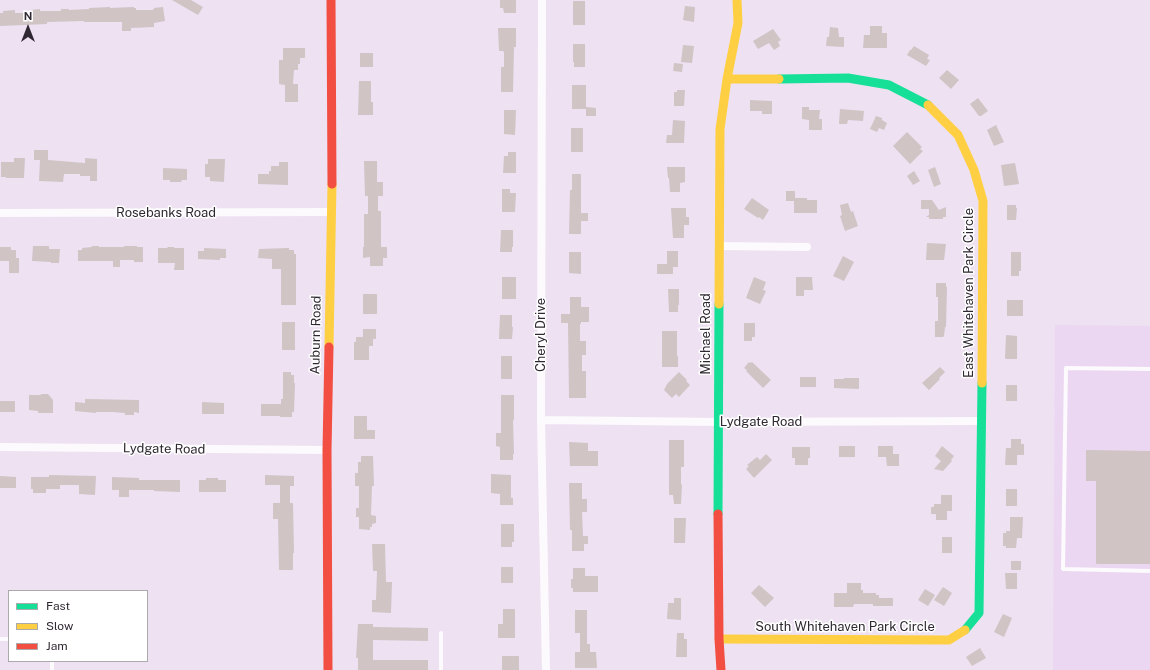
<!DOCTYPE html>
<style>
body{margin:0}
#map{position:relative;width:1150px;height:670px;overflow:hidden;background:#eee1f2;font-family:"Public Sans",sans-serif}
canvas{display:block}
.legend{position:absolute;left:8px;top:590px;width:140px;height:72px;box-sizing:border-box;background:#fff;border:1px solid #aca9ad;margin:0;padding:5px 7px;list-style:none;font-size:12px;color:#2f2731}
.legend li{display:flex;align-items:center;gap:8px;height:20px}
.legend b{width:20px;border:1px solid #aca9ad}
.north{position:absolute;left:8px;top:8px;width:40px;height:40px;-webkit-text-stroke:3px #fff;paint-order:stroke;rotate:0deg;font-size:11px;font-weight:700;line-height:16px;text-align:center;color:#2f2731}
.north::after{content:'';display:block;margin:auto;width:14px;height:18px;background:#2f2731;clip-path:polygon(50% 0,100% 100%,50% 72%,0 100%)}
</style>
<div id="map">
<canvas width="1150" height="670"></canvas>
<ul class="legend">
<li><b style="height:5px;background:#16e098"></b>Fast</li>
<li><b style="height:5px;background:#ffcf43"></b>Slow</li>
<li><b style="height:5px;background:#f24e42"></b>Jam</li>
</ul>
<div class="north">N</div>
</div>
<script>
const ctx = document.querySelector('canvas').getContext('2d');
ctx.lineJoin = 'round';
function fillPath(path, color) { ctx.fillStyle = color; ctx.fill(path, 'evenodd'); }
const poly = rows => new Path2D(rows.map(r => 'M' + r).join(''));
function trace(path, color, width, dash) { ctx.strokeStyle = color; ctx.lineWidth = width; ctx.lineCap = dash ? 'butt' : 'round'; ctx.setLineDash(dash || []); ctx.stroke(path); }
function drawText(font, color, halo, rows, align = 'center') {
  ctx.font = font + ' "Public Sans",sans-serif'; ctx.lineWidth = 3; ctx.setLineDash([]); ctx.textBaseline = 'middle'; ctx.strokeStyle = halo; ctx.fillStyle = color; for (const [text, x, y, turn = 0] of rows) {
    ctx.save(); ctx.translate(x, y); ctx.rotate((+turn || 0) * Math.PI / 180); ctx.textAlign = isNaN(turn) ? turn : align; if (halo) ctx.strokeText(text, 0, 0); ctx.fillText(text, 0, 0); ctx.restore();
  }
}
fillPath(poly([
 [1055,325,1150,326,1150,670,1053,670]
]), '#ebd7f1');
fillPath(poly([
 [172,0,191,0,203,7,198,15],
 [500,0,516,0,516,13,504,13,503,8,500,8],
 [573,1,585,1,585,25,573,25],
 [685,6,695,7,694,22,683,20],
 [110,7,110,8,134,7,134,8,136,8,136,10,152,10,154,9,154,8,163,7,165,21,154,23,154,27,131,28,131,31,122,31,122,22,84,22,84,21,47,22,47,24,0,26,0,13,3,13,3,11,15,10,15,13,29,13,31,12,31,10,40,9,40,11,61,11,61,9,69,9,69,10,89,9,89,8],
 [870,26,882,26,882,33,887,33,887,48,863,48,864,35,870,35],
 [830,27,838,28,839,37,844,37,844,47,826,46,827,37,829,37],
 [498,28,516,28,516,47,514,47,513,92,501,92,501,67,504,67,504,52,503,51,499,51],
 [773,29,781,40,778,42,780,46,774,50,769,43,758,49,753,41],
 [573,44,585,44,585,67,574,67,574,62,573,62],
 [683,45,694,46,692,63,681,62],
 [914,46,929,55,927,59,930,60,926,66,907,55,910,50,911,50],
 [283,48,305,48,305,58,300,58,300,64,298,64,298,70,294,70,293,84,298,84,298,102,285,102,285,85,279,84,279,60,283,60],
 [360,53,373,53,373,67,360,67],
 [674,63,683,64,682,72,673,71],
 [947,70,959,80,951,89,939,78],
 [359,81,371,81,371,102,373,102,373,115,358,115],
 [572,85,586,85,586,109,572,109],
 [677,90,685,90,684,106,674,106,674,92,677,92],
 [978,98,988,111,981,116,979,116,970,104],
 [750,100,772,101,772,114,762,114,762,111,750,111],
 [586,107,596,108,596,116,586,116],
 [802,107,809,107,809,110,820,110,819,119,822,119,822,130,809,130,809,120,802,119],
 [840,109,864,111,863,121,848,120,847,124,839,124],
 [504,110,516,110,515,135,504,134],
 [876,116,882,118,882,120,887,123,884,130,879,128,877,132,870,129],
 [673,120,685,121,684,143,666,143,667,135,672,135],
 [996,125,1004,142,994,146,987,130],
 [571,128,583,128,583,152,571,152],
 [907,132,922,147,920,149,923,151,910,164,893,146],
 [34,150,48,150,48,160,85,163,85,158,97,159,97,181,90,181,90,176,80,176,80,174,64,174,63,182,39,181,40,160,34,160],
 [508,152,516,152,516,173,503,173,504,156,508,156],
 [14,158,25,158,24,178,6,178,6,177,1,177,1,162,14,162],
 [208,159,225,159,224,182,210,181,210,177,205,177,205,164,208,164],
 [364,161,377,161,377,182,383,182,383,196,378,196,378,211,381,211,381,247,387,247,387,258,383,258,383,266,370,266,370,257,363,258,363,247,364,247,364,214,368,214,368,196,365,196],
 [279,162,288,162,288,185,258,184,258,174,269,174,269,171,271,171,271,166,279,166],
 [1015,163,1019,184,1004,186,1001,165],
 [667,167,685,167,685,182,680,183,680,192,670,192,669,178,668,178],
 [935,167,941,184,934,187,928,170],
 [163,168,187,169,187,180,182,180,181,182,170,182,170,180,163,180],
 [914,171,920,181,913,185,907,176],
 [572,174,581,174,581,213,588,213,588,221,581,221,581,234,569,234,570,190,572,190],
 [502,189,510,189,510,193,516,193,515,212,502,212],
 [786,191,795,191,795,198,807,198,807,200,817,200,817,213,794,213,794,201,786,201],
 [752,198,769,210,763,220,759,217,758,218,744,209],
 [921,200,932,200,939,210,946,207,946,217,943,217,943,219,929,219,929,217,926,217,929,215,929,209,921,209],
 [848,203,851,212,853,211,858,226,845,231,840,216,842,215,840,205],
 [1007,205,1016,205,1016,208,1017,208,1016,220,1007,220],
 [671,208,686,208,686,217,689,217,689,225,684,225,684,238,673,238],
 [501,230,513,230,513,247,512,247,512,252,500,252],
 [927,243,946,244,944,260,926,260],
 [33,246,49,246,49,249,60,249,59,263,51,263,51,262,32,261],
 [92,246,99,246,99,247,124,247,124,246,137,246,137,247,143,247,143,262,134,262,134,260,120,260,120,267,113,267,113,261,78,261,78,250,82,250,82,248,92,247],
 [0,247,11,247,11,250,16,250,16,258,19,258,19,273,9,273,9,261,0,261],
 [168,247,174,247,174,248,184,248,184,270,174,270,175,263,158,263,158,248,167,248],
 [204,248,226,249,226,258,220,258,220,260,198,259,198,251,204,251],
 [289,248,289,250,294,250,294,254,296,254,296,305,281,305,281,269,272,269,272,259,258,258,259,249],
 [667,251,678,251,678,267,673,267,673,274,657,274,657,264,667,264],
 [569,252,581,252,581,274,569,273],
 [1011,252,1021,252,1021,271,1019,271,1019,276,1011,276],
 [843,256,854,262,844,281,833,276],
 [502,277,516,277,516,299,502,299],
 [754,277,766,282,763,290,766,291,760,304,746,298],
 [796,277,812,277,813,290,804,290,804,296,796,296],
 [936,283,946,283,946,287,947,287,946,327,945,327,944,336,943,337,935,337,935,321,938,321,938,297,936,297],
 [668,289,679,289,679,305,678,305,678,312,669,312],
 [363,294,377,294,377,314,363,314],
 [570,297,581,297,581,307,589,307,589,322,581,322,581,324,580,324,580,341,586,341,586,355,582,355,582,371,586,371,586,398,569,398,568,323,561,323,561,314,570,314],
 [1007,300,1023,300,1023,316,1007,316],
 [500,315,512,315,512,327,513,327,512,339,499,339],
 [282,322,295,322,295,350,282,350],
 [744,323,755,323,755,337,752,337,752,341,744,341],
 [363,329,376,329,376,339,373,339,373,346,369,346,369,360,354,360,354,342,356,342,356,337,363,337],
 [662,331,677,331,677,356,678,356,678,367,662,367],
 [1006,335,1017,336,1017,359,1006,359,1005,358],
 [501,356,512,356,512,379,501,379],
 [749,362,750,363,752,362,771,380,763,388,746,371,747,370,744,368],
 [940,367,945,372,939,378,940,379,929,390,922,383],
 [283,372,291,372,291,375,294,375,294,383,295,383,294,412,292,412,292,417,280,417,280,416,261,416,261,404,281,404,281,399,283,399],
 [679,372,687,380,686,381,690,385,679,397,676,394,672,398,664,390,667,384],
 [800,377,816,377,816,387,800,387],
 [844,378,859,378,859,389,834,388,834,379,844,379],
 [1006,385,1017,385,1017,401,1006,401],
 [42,394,48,394,53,400,53,413,38,413,38,411,29,410,29,395,40,395],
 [501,395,514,395,514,420,513,420,514,454,513,454,513,460,500,460,500,447,496,446,496,433,501,433],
 [85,399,139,400,139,413,134,412,134,415,125,415,125,413,113,412,96,412,96,413,75,411,75,402,85,403],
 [0,401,15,401,15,412,0,412],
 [202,402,224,403,224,414,202,414],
 [354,416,367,416,367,430,375,430,375,439,354,439],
 [1011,439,1021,439,1021,444,1024,444,1024,455,1017,455,1017,465,1005,465,1006,448,1011,448],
 [669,440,684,440,684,467,681,467,681,484,682,485,681,504,674,504,673,495,669,495],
 [569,442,588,443,588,451,598,451,598,466,570,466],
 [839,446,855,446,855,457,839,457],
 [878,446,893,446,893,454,899,454,899,466,887,466,886,457,878,457],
 [942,446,954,456,951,460,952,461,943,471,934,469,941,461,935,456],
 [792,447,810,447,810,458,808,458,808,465,795,465,795,458,792,458],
 [1086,450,1150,451,1150,564,1096,564,1096,481,1086,481],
 [766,454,772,460,754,478,746,469,749,466,747,465,757,457,760,460],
 [361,456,373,456,374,486,372,486,371,515,376,516,376,523,372,524,372,527,370,527,370,530,359,529,359,517,356,517,356,508,359,508,359,486,355,486,355,473,358,473,358,462,361,462],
 [491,474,511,475,511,498,513,498,513,505,500,505,500,494,491,493],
 [49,475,96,476,95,495,79,494,79,485,60,485,60,489,46,489,46,493,33,493,33,489,31,489,31,477,49,477],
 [265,475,294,476,294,486,290,486,290,503,293,503,294,553,293,553,293,570,279,570,278,519,273,519,273,503,280,503,280,485,265,485],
 [0,476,16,477,16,488,0,488],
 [112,477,139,478,139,480,180,480,180,492,154,491,154,490,129,490,129,497,119,497,119,490,112,490],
 [206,478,218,478,218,480,226,480,226,492,199,492,199,480,206,480],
 [569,483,582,483,582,499,587,499,587,512,582,512,583,536,588,536,588,544,584,544,584,551,572,551,572,530,570,530],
 [1006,489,1017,489,1017,506,1006,506],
 [941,495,952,495,952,511,947,511,947,520,936,520,936,514,931,514,931,507,934,507,934,504,941,504],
 [1010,517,1023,517,1022,538,1017,538,1016,548,1006,548,1006,546,1003,546,1003,533,1006,533,1006,531,1010,531],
 [674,518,686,518,685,543,674,543],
 [501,524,514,524,514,542,512,542,512,547,501,547],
 [942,537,952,537,952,553,942,553],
 [372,544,385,544,386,582,392,582,391,613,372,612,372,600,376,600,377,571,373,571],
 [1011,561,1021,561,1021,570,1011,570],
 [501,567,513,567,513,583,501,583],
 [573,568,585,568,585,576,598,576,598,592,573,592,573,588,571,588,571,579,573,579],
 [1005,573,1017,573,1017,589,1006,589],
 [847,583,861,583,861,590,863,590,863,593,876,593,876,595,879,595,879,598,893,598,893,606,873,606,873,604,854,604,853,607,834,607,834,593,847,593],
 [759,585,774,598,765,607,751,593],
 [943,587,952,593,944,606,934,600],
 [925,589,935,595,928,606,918,600],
 [674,598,681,598,681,620,667,619,668,603,674,603],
 [503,609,515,609,515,638,498,638,498,624,503,624],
 [575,610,587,610,587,644,590,644,590,652,596,652,597,668,575,668,575,652,580,652,580,633,575,633],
 [1003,614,1012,618,1004,637,994,632],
 [358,624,373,624,373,627,428,628,428,641,373,640,373,660,428,660,428,670,358,670,358,658,356,658],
 [677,633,684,633,684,639,687,639,687,657,676,657],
 [980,648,986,658,972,666,966,657],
 [502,656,519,656,519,670,502,670]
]), '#d0c4c5');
trace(poly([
 [1150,369,1066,368,1063,569,1150,571],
 [441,633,441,670],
 [0,639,9,639],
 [52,670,52,661]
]), '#fcfafd', 4);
trace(poly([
 [542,0,541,420,546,670],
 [0,213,332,212],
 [719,246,807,247],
 [541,420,718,422,982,421],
 [0,447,327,450]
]), '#fcfafd', 8);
trace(poly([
 [779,79,848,78,889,85,928,105],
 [718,514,719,304],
 [965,630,979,613,982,383]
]), '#16e098', 9);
trace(poly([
 [727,79,779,79],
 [928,105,958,135,974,170,983,201,982,383],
 [719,304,720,129,727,79,738,23,737,0],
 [329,347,332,184],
 [719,639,949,640,965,630]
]), '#ffcf43', 9);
trace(poly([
 [331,0,332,184],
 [718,514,719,639,721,670],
 [328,670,327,450,329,347]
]), '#f24e42', 9);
drawText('13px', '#2f2731', '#fff', [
 ["Rosebanks Road",166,213],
 ["East Whitehaven Park Circle",969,293,-90],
 ["Michael Road",706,334,-90],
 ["Auburn Road",316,335,-89],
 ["Cheryl Drive",541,335,-90],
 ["Lydgate Road",761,422],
 ["Lydgate Road",164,449,1],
 ["South Whitehaven Park Circle",845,627]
]);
</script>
